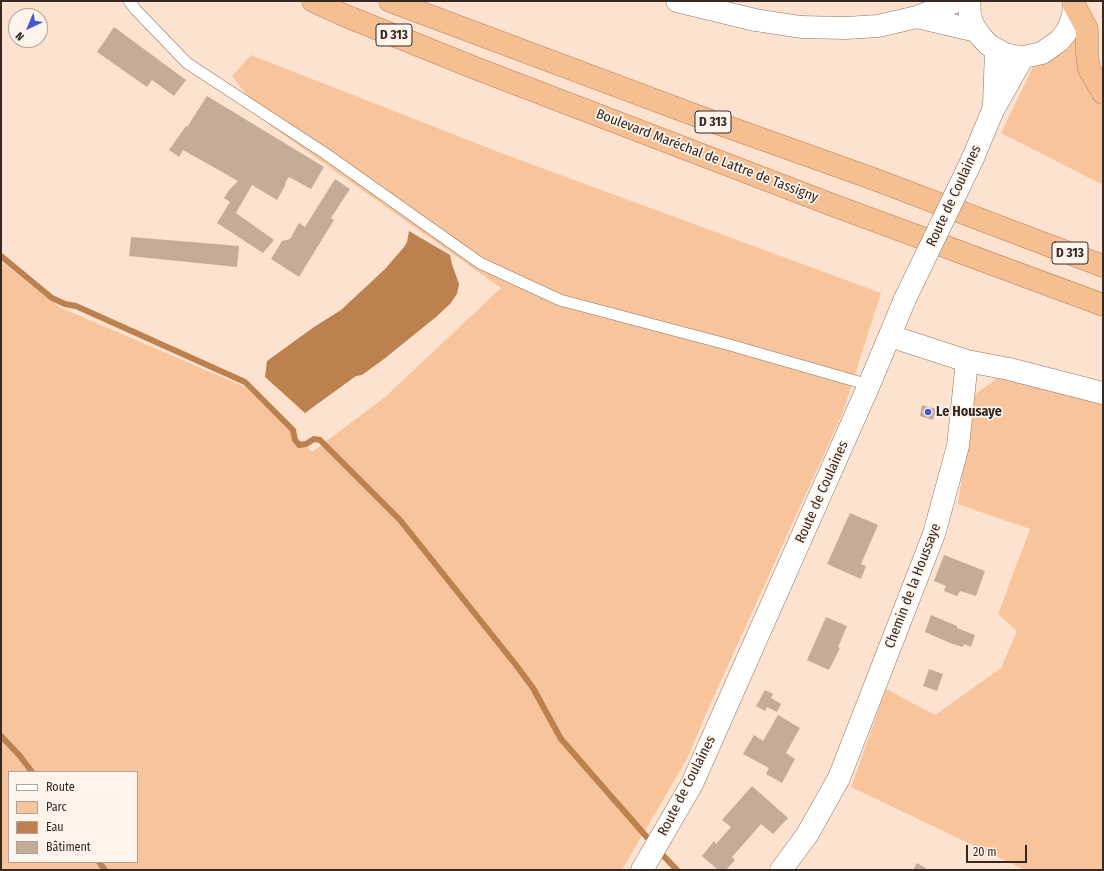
<!DOCTYPE html>
<meta charset="utf-8">
<style>
body{margin:0}
#map{position:relative;width:1104px;height:871px;overflow:hidden;background:#fde3cf;font-family:"Fira Sans Condensed",sans-serif}
canvas{display:block}
.frame{position:absolute;inset:0;border:2px solid #342a23;pointer-events:none}
.legend{position:absolute;left:8px;top:771px;width:130px;height:92px;box-sizing:border-box;background:#fef4ec;border:1px solid #ada39c;margin:0;padding:5px 7px;list-style:none;font-size:12px;color:#342a23}
.legend li{display:flex;align-items:center;gap:8px;height:20px}
.legend b{width:20px;border:1px solid #ada39c}
.north{position:absolute;left:8px;top:8px;width:40px;height:40px;box-sizing:border-box;background:#fef4ec;border:1px solid #ada39c;border-radius:50%;rotate:224deg;font-size:11px;font-weight:700;line-height:16px;text-align:center;color:#342a23}
.north::after{content:'';display:block;margin:auto;width:14px;height:18px;background:#445bcf;clip-path:polygon(50% 0,100% 100%,50% 72%,0 100%)}
.scale{position:absolute;left:966px;top:845px;width:61px;height:18px;box-sizing:border-box;border:2px solid #342a23;border-top:0;padding-left:5px;font-size:12px;line-height:14px;white-space:nowrap;color:#342a23;-webkit-text-stroke:3px #fef4ec;paint-order:stroke}
</style>
<div id="map">
<canvas width="1104" height="871"></canvas>
<div class="frame"></div>
<ul class="legend">
<li><b style="height:5px;background:#fff"></b>Route</li>
<li><b style="height:11px;background:#f7c49c"></b>Parc</li>
<li><b style="height:11px;background:#bc814e"></b>Eau</li>
<li><b style="height:11px;background:#c5ac99"></b>Bâtiment</li>
</ul>
<div class="north">N</div>
<div class="scale">20 m</div>
</div>
<script>
const ctx = document.querySelector('canvas').getContext('2d');
ctx.lineJoin = 'round';
function fillPath(path, color) { ctx.fillStyle = color; ctx.fill(path, 'evenodd'); }
const poly = rows => new Path2D(rows.map(r => 'M' + r).join(''));
function trace(path, color, width, dash) { ctx.strokeStyle = color; ctx.lineWidth = width; ctx.lineCap = dash ? 'butt' : 'round'; ctx.setLineDash(dash || []); ctx.stroke(path); }
function drawText(font, color, halo, rows, align = 'center') {
  ctx.font = font + ' "Fira Sans Condensed",sans-serif'; ctx.lineWidth = 3.5; ctx.setLineDash([]); ctx.textBaseline = 'middle'; ctx.strokeStyle = halo; ctx.fillStyle = color; for (const [text, x, y, turn = 0] of rows) {
    ctx.save(); ctx.translate(x, y); ctx.rotate((+turn || 0) * Math.PI / 180); ctx.textAlign = isNaN(turn) ? turn : align; if (halo) ctx.strokeText(text, 0, 0); ctx.fillText(text, 0, 0); ctx.restore();
  }
}
fillPath(poly([
 [1078,22,1098,99,1103,105,1103,185,1001,133,1035,63],
 [251,55,501,153,881,293,843,412,705,716,688,757,622,870,1,870,1,261,59,307,245,387,312,452,384,398,501,288,271,126,232,76],
 [9,772,137,772,137,862,9,862],
 [999,377,1103,404,1103,870,1025,870,851,787,886,689,935,715,1001,668,1017,631,998,614,1030,529,958,504,973,396]
]), '#f7c49c');
fillPath(poly([
 [409,231,450,255,452,264,459,284,457,294,450,304,436,317,384,359,362,375,356,376,305,413,265,377,267,361,314,327,341,310,385,269,404,247,407,242]
]), '#bc814e');
trace(poly([
 [1,256,52,298,65,304,76,306,245,382,293,430,295,440,299,445,306,444,314,439,320,440,400,520,516,665,533,688,561,739,652,843],
 [1,736,20,756,32,772],
 [658,850,677,870],
 [99,862,105,870]
]), '#bc814e', 6);
fillPath(poly([
 [114,27,186,80,174,96,152,80,147,87,97,52],
 [207,96,324,167,311,189,289,177,285,183,286,184,277,200,252,185,236,213,274,240,263,253,217,223,230,202,224,198,229,190,238,181,183,150,179,157,169,150,186,126,187,127],
 [335,179,350,189,331,218,334,220,299,277,271,259,282,241,290,239,299,223,305,227],
 [131,237,239,246,237,267,129,256],
 [922,405,936,409,933,420,920,416],
 [850,513,878,525,861,564,866,566,861,579,827,564],
 [944,555,985,571,976,596,960,591,957,596,944,591,946,586,934,581],
 [931,615,957,626,957,628,975,635,971,647,964,644,963,647,950,643,925,632],
 [826,617,847,626,838,647,840,648,829,670,807,660],
 [929,669,943,674,937,691,923,686],
 [765,690,773,694,771,698,781,704,777,712,767,707,765,711,756,706],
 [778,715,800,728,786,753,795,759,782,783,766,774,769,768,743,754,754,735,763,741],
 [752,786,788,818,773,834,761,824,732,857,735,860,726,870,718,870,702,856,714,841,716,844,731,827,722,820],
 [917,863,929,870,913,870]
]), '#c5ac99');
const service = poly([
 [129,1,136,10,187,63,326,154,480,263,560,300,730,345,869,385]
]);
const minor = poly([
 [967,361,1009,369,1103,393],
 [781,870,807,835,839,778,934,534,958,446,967,361,890,336]
]);
const tertiary = poly([
 [677,1,755,20,801,27,846,28,878,26,917,17,957,1],
 [969,1,970,14,972,23,977,31,982,38,989,45,1005,54,1013,56,1023,57,1033,55,1042,53,1059,41,1065,34,1070,25,1073,15,1074,1],
 [917,17,977,31],
 [994,105,996,50],
 [993,110,1023,57],
 [642,870,692,784,869,385,905,299]
]);
const trunk = poly([
 [313,1,346,16,475,68,830,204,1103,305],
 [390,1,700,117,871,178,1103,266],
 [1074,5,1087,29,1087,53,1089,69,1103,93]
]);
trace(service, '#8b7462', 12);
trace(minor, '#8b7462', 23);
trace(tertiary, '#8b7462', 23);
trace(trunk, '#b08059', 23);
trace(service, '#fff', 11);
trace(minor, '#fff', 22);
trace(tertiary, '#fff', 22);
trace(trunk, '#f6bf92', 22);
const tertiaryBridge = poly([
 [905,299,973,158,993,110]
]);
trace(tertiaryBridge, '#8b7462', 23, []);
trace(tertiaryBridge, '#fff', 22);
for (const [x, y, r, color] of [
 [928,412,4,"#445bcf"]
]) { const dot = new Path2D(); dot.arc(x, y, r, 0, 2 * Math.PI); ctx.fillStyle = color; ctx.fill(dot); trace(dot, '#fef4ec', 1.5); }
for (const [x, y, w] of [
 [394,35,36],
 [713,122,36],
 [1070,253,36]
]) { const box = new Path2D(); box.roundRect(x - w / 2, y - 11, w, 22, 3); ctx.fillStyle = '#fef4ec'; ctx.fill(box); trace(box, '#342a23', 1); }
drawText('bold 13px', '#342a23', null, [
 ["D 313",394,35],
 ["D 313",713,122],
 ["D 313",1070,253]
]);
drawText('14px', '#342a23', '#fef4ec', [
 ["Boulevard Maréchal de Lattre de Tassigny",707,156,21],
 ["Route de Coulaines",954,196,-65],
 ["Route de Coulaines",822,492,-66],
 ["Chemin de la Houssaye",913,586,-69],
 ["Route de Coulaines",687,786,-63]
]);
drawText('bold 14px', '#342a23', '#fef4ec', [
 ["Le Housaye",936,412]
], 'left');
</script>
